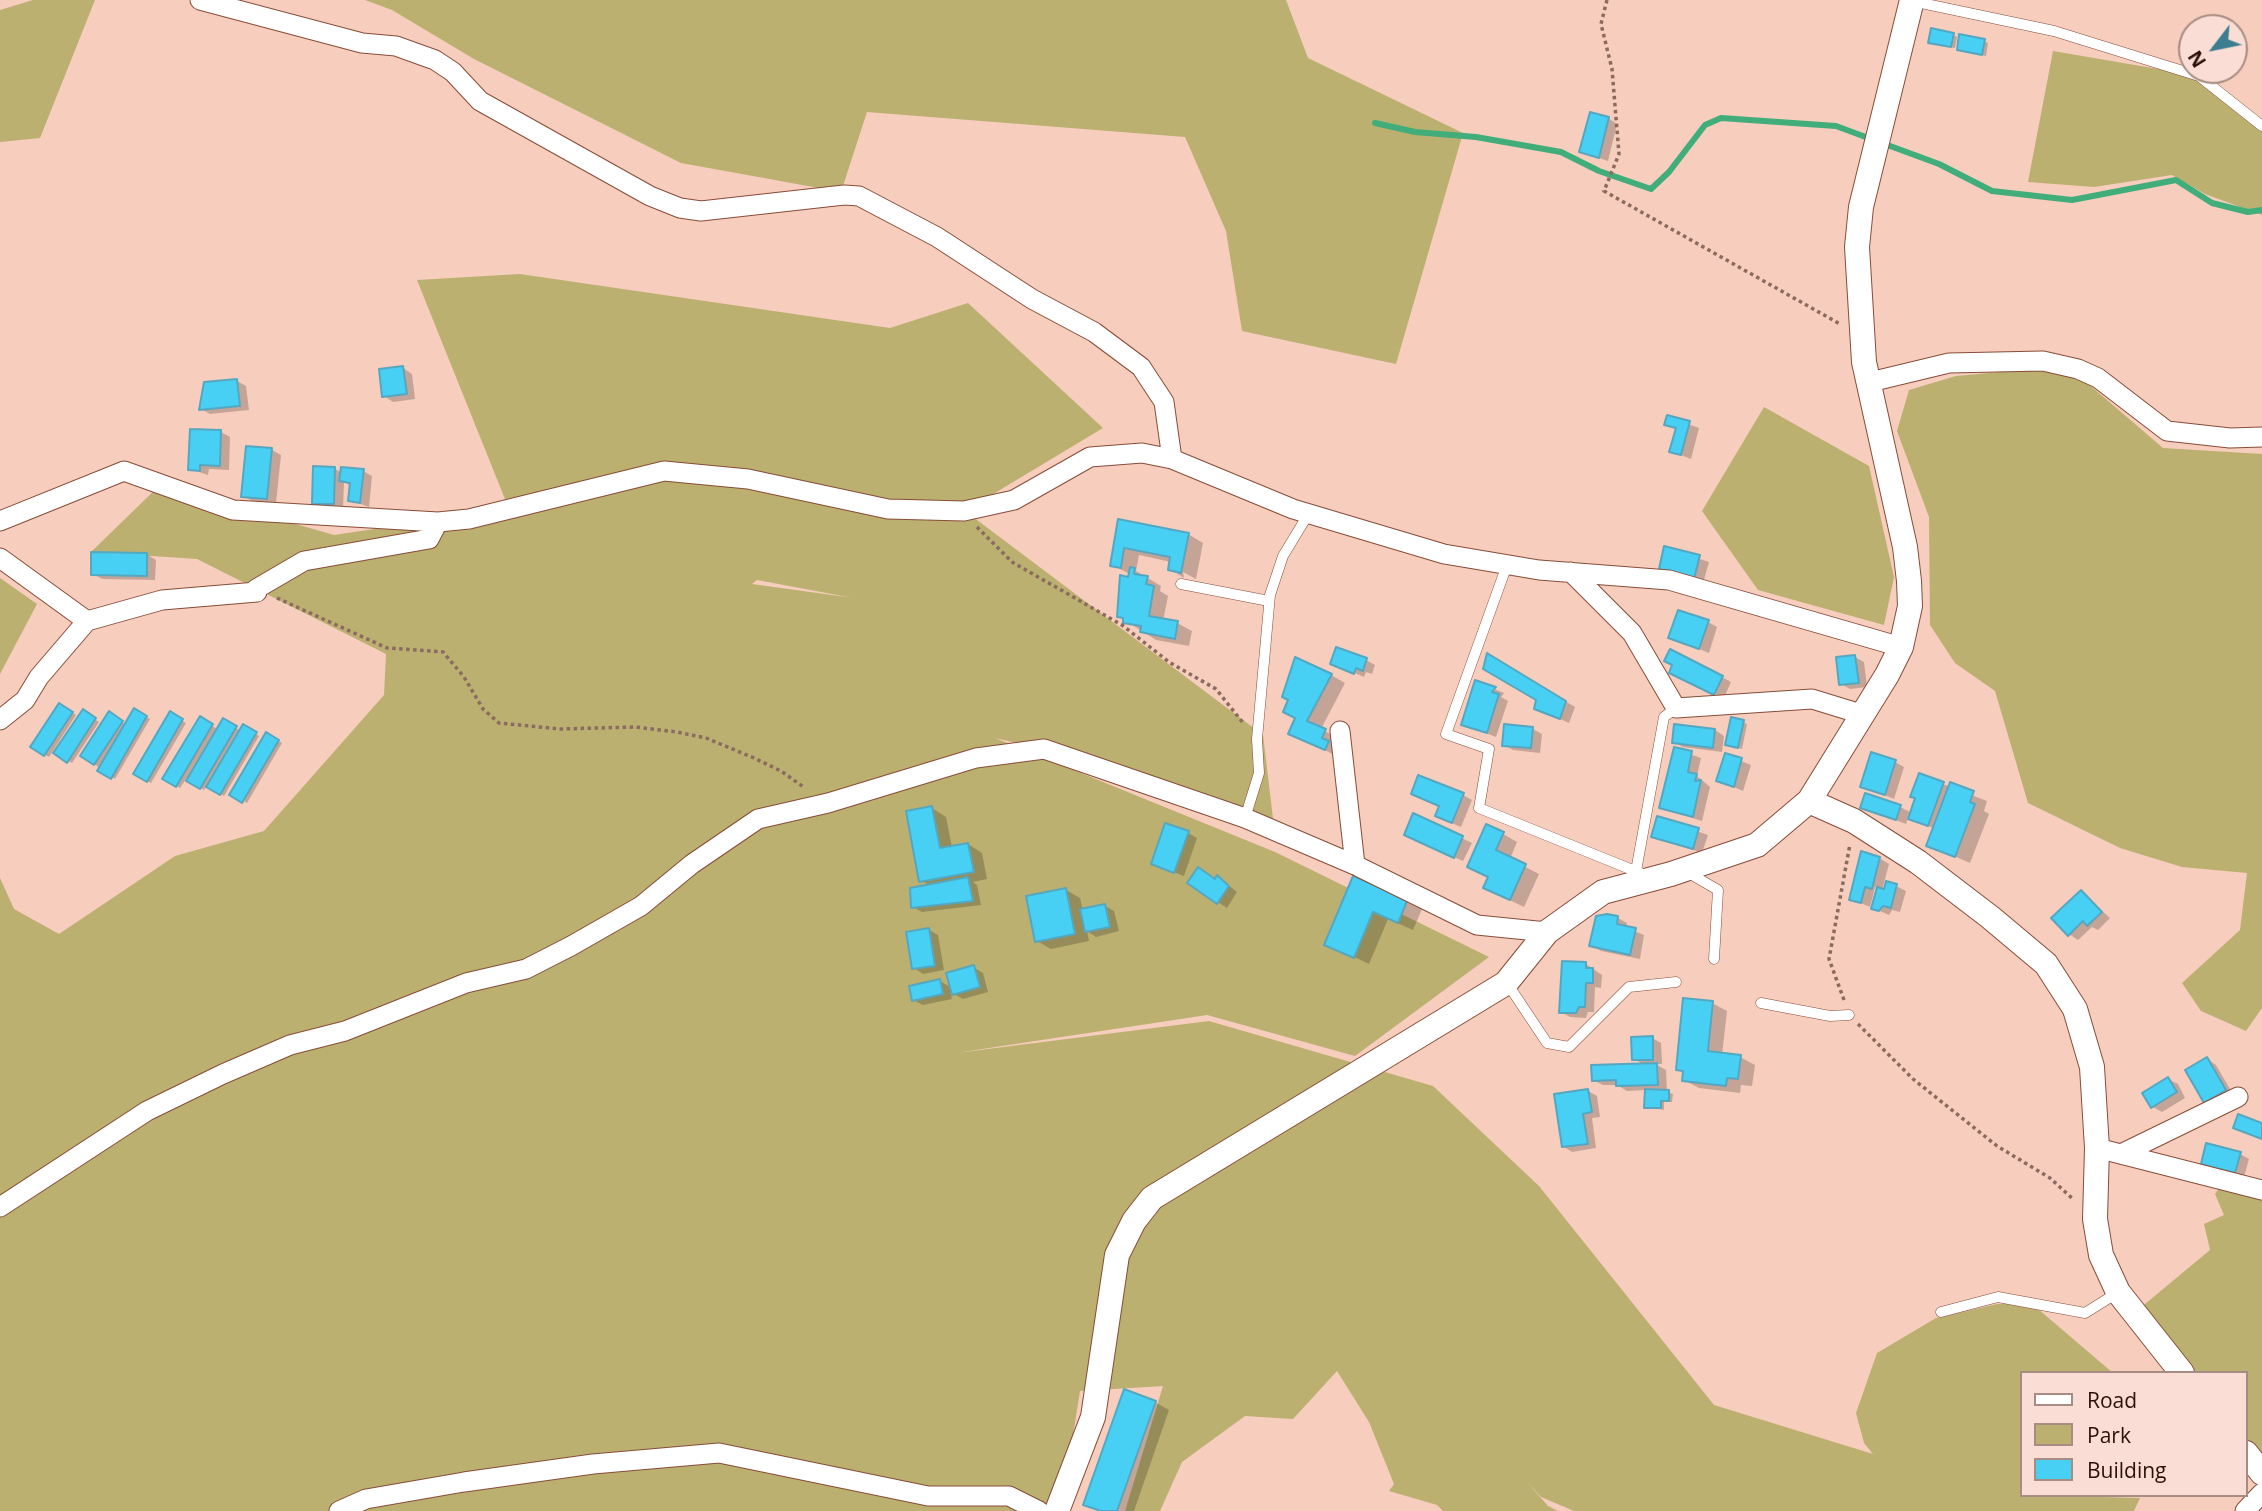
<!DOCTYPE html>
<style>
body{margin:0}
#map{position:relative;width:2262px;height:1511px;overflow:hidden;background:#f7cdbe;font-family:"Open Sans",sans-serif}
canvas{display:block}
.legend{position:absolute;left:2020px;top:1371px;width:228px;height:126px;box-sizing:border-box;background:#faddd4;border:2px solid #a78c83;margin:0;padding:9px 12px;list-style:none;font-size:21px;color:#2a1209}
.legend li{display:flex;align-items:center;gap:14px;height:35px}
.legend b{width:35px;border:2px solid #a78c83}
.north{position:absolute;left:2178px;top:14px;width:70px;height:70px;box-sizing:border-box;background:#faddd4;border:2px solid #a78c83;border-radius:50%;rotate:238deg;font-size:19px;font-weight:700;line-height:28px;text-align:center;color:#2a1209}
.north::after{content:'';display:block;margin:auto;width:24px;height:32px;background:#3c7d90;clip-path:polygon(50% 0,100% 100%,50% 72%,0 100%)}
</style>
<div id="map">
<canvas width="2262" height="1511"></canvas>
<ul class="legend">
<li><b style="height:9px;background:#fff"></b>Road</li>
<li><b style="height:19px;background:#bbb070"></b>Park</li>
<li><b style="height:19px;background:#47cff4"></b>Building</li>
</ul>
<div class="north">N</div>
</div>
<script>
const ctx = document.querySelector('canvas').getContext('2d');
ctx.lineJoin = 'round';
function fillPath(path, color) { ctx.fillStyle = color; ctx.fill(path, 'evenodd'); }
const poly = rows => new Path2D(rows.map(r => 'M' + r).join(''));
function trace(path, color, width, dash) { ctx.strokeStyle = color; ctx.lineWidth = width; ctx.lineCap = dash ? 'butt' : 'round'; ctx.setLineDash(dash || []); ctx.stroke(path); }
fillPath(poly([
 [33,0,95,0,40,138,0,142,0,10],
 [365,0,1286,0,1308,58,1463,133,1396,364,1242,331,1226,231,1185,137,867,112,841,192,681,163,474,59,392,10],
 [2053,51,2199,76,2262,129,2262,215,2205,194,2172,175,2094,187,2028,182],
 [520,274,890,328,968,303,1103,428,965,511,1263,735,1274,827,1044,749,995,738,1275,852,1489,957,1355,1056,1207,1015,956,1053,1209,1021,1433,1086,1539,1186,1714,1405,1873,1454,1864,1443,1856,1413,1877,1353,1936,1318,1997,1304,2031,1303,2113,1373,2022,1373,2022,1495,2140,1498,2134,1511,1574,1511,1541,1497,1526,1481,1548,1506,1558,1511,1443,1511,1437,1505,1389,1491,1394,1484,1369,1422,1337,1371,1293,1419,1245,1416,1182,1462,1160,1511,1125,1511,1163,1386,1080,1391,1061,1511,0,1511,0,878,14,909,59,934,175,856,264,831,384,695,386,654,197,559,91,552,160,485,334,535,509,509,417,280],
 [757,580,853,598,854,598,752,584],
 [2044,368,2086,382,2163,448,2262,454,2262,1008,2246,1031,2201,1011,2182,983,2240,930,2247,873,2182,867,2120,848,2028,803,1995,691,1955,663,1930,625,1929,517,1897,431,1909,390,1956,376],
 [1764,407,1869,466,1894,577,1884,625,1758,590,1702,511],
 [0,578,37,604,0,674],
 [2220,1187,2262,1194,2262,1455,2246,1437,2246,1373,2193,1373,2139,1309,2210,1250,2204,1224,2224,1215,2215,1194]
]), '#bbb070');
fillPath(poly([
 [1953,35,1957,37,1955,48,1934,44],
 [1984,41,1988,43,1986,56,1963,51],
 [1608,118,1617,124,1608,161,1581,152],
 [403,368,412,374,415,399,393,402,384,396],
 [237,381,246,386,249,410,210,414,201,409],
 [1668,417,1699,428,1691,459,1671,451,1677,430,1667,424],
 [221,432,230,437,229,470,209,469,208,475,190,469],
 [248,447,272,450,281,455,276,503,252,501,243,496],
 [335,469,342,473,363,471,372,476,369,507,350,500,351,486,344,482,343,509,323,508,314,503],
 [1120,521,1188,534,1203,543,1196,579,1183,572,1184,578,1170,569,1171,562,1139,555,1136,571,1161,586,1160,591,1168,596,1163,621,1177,623,1192,631,1189,646,1156,640,1118,616,1130,574,1112,565],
 [1666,548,1709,562,1703,583,1670,574],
 [146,554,156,560,155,580,102,579,93,574],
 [1708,622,1717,627,1709,653,1670,637],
 [1489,656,1575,707,1569,723,1536,708,1538,699],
 [1855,657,1864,662,1867,687,1850,689,1841,684],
 [1366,660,1375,665,1372,674,1366,672,1364,677,1332,663],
 [1331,675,1345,683,1321,729,1339,739,1339,757,1290,733],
 [1680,677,1722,677,1731,682,1724,698],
 [1476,682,1504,693,1501,697,1508,701,1496,737,1463,724],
 [60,705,76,715,49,757,32,747],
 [135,710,150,719,115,779,82,755,110,714,126,725],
 [83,712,99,722,72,763,56,753],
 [171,714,186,723,151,783,135,774],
 [200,719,219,730,224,721,241,731,244,727,259,736,224,796,207,785,204,790,186,779,180,788,165,779],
 [1743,722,1747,724,1742,749,1727,744],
 [1505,726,1533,729,1542,734,1540,753,1513,750,1504,745],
 [1715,730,1724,736,1722,752,1683,747,1674,742],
 [267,734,282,743,247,803,232,794],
 [1676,749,1701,758,1697,776,1710,787,1702,821,1661,808],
 [1726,755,1751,765,1743,791,1718,780],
 [1895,762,1904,767,1894,799,1862,786],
 [1943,784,1987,801,1984,811,1989,814,1970,863,1929,845,1935,829,1908,817,1906,824,1862,807,1900,807,1912,813],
 [1413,794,1463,795,1472,800,1461,827,1447,821,1441,806],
 [932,808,946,817,952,847,968,844,982,853,987,879,973,882,977,885,981,905,922,912,913,907,931,886,920,880],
 [1414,815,1472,843,1463,861,1415,839],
 [1659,818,1708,835,1702,853,1653,836],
 [1188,833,1197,838,1184,876,1153,864],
 [1503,834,1517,842,1510,859,1539,874,1524,907,1485,888,1490,877,1483,874],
 [1879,858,1889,864,1882,890,1896,886,1906,891,1900,912,1892,910,1889,915,1873,908,1879,888,1875,887,1870,907,1851,899],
 [1218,877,1237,892,1227,908,1189,883,1216,881],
 [1354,879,1422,909,1413,930,1388,919,1369,964,1327,944],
 [1066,890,1080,898,1083,911,1105,906,1114,911,1119,931,1096,937,1087,931,1089,941,1051,949,1037,941],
 [2081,892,2110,918,2098,930,2092,927,2078,940,2069,934],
 [1618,918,1627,923,1626,928,1644,935,1640,959,1601,951,1591,945],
 [929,930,938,935,944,970,923,974,914,968],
 [1586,964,1602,975,1601,988,1595,987,1594,1012,1588,1012,1586,1018,1570,1017,1561,1012],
 [973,967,983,973,988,992,963,999,950,992,952,999,923,1005,913,1000,940,981,952,988],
 [1712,1003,1727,1011,1722,1055,1740,1057,1755,1065,1752,1086,1741,1085,1740,1093,1699,1088,1684,1080,1685,1074,1678,1069],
 [1652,1038,1661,1043,1662,1064,1655,1064,1666,1070,1667,1092,1673,1094,1672,1102,1664,1102,1664,1110,1646,1107,1647,1090,1627,1091,1617,1085,1603,1085,1593,1080,1645,1065,1634,1059],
 [2207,1059,2216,1065,2234,1096,2215,1107,2206,1102],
 [2168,1079,2178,1084,2185,1098,2162,1112,2153,1107],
 [1588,1091,1597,1096,1600,1117,1592,1118,1596,1148,1572,1152,1563,1146],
 [2240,1154,2249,1159,2244,1177,2203,1163],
 [1155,1402,1169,1410,1134,1511,1098,1511,1085,1504]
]), '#0003');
trace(poly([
 [1375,123,1415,132,1476,137,1561,152,1599,171,1651,189,1669,172,1705,125,1721,118,1836,126,1871,139],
 [1882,143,1939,164,1992,191,2072,200,2176,180,2212,203,2248,212,2262,210]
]), '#40ad7a', 6);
const building = poly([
 [1931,28,1954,33,1951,47,1928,43,1931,28],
 [1959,34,1985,39,1982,55,1957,50,1959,34],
 [1590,112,1609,117,1599,158,1579,152,1590,112],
 [403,366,407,394,382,397,379,369,403,366],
 [237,379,240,406,199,410,204,382,237,379],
 [1667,415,1690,421,1681,455,1669,452,1676,428,1664,425,1667,415],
 [190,429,221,430,220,466,200,465,200,471,188,470,190,429],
 [246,446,272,448,267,499,241,497,246,446],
 [313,466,335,467,334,504,312,504,313,466],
 [341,467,364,469,360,503,348,501,350,483,339,481,341,467],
 [1118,519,1189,533,1181,573,1168,570,1170,557,1124,548,1121,568,1110,566,1118,519],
 [1664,546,1700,555,1694,579,1659,569,1664,546],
 [91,552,147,553,147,576,91,575,91,552],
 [1130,567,1135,568,1134,574,1148,576,1146,584,1154,586,1149,616,1178,621,1175,639,1140,632,1141,626,1123,623,1123,618,1117,617,1120,575,1128,577,1130,567],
 [1678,610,1709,620,1699,649,1668,638,1678,610],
 [1336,647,1367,658,1363,671,1356,668,1354,674,1330,664,1336,647],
 [1670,649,1723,676,1714,695,1669,673,1672,665,1664,661,1670,649],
 [1487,653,1566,701,1560,719,1534,709,1536,700,1483,669,1487,653],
 [1855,655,1859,683,1839,685,1836,657,1855,655],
 [1295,657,1332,674,1307,721,1326,729,1322,738,1329,741,1325,750,1288,734,1295,718,1283,712,1288,700,1282,697,1295,657],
 [1475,680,1496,687,1492,692,1499,694,1487,733,1461,725,1475,680],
 [59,703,73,712,44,756,30,747,59,703],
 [134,708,147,716,111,779,97,771,134,708],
 [83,709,96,718,67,763,53,753,83,709],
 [109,711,123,721,94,765,80,756,109,711],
 [170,711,183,719,147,782,133,774,170,711],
 [200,716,213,724,176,787,162,779,200,716],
 [1731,717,1744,720,1738,748,1725,745,1731,717],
 [223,718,237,726,200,789,186,781,223,718],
 [243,724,257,732,220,795,206,787,243,724],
 [1504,724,1533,727,1531,748,1502,746,1504,724],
 [1674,724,1715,729,1713,748,1672,743,1674,724],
 [266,732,279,740,242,803,229,795,266,732],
 [1674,747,1692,751,1688,772,1697,774,1695,781,1701,780,1693,817,1659,808,1674,747],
 [1871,752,1896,760,1885,795,1860,787,1871,752],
 [1725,753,1742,758,1734,787,1716,781,1725,753],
 [1919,773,1944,782,1928,826,1908,819,1915,798,1910,797,1919,773],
 [1418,775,1464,793,1452,823,1435,816,1439,806,1411,794,1418,775],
 [1950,782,1974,791,1970,802,1975,804,1955,857,1926,846,1950,782],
 [1865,793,1901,805,1896,820,1860,808,1865,793],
 [932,806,940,848,968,843,974,872,919,882,906,811,932,806],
 [1413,813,1463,836,1454,858,1404,835,1413,813],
 [1657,816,1699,828,1693,849,1651,837,1657,816],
 [1165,823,1189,831,1174,873,1151,864,1165,823],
 [1486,824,1504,832,1496,850,1526,864,1510,900,1483,888,1488,877,1467,867,1486,824],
 [1861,851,1880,857,1872,889,1865,887,1861,903,1849,900,1861,851],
 [1198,867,1215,879,1217,875,1229,886,1217,904,1187,883,1198,867],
 [1353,876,1408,899,1398,923,1373,912,1354,958,1324,945,1353,876],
 [968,877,973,901,911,908,910,888,968,877],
 [1886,881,1897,884,1891,908,1883,906,1879,911,1871,909,1877,887,1884,889,1886,881],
 [1066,888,1075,934,1035,942,1026,896,1066,888],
 [2081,890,2102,912,2087,926,2083,921,2068,936,2051,918,2081,890],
 [1105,904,1110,927,1085,932,1080,909,1105,904],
 [1607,914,1618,916,1617,924,1636,928,1630,955,1589,946,1596,916,1607,914],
 [929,928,935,966,912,969,906,932,929,928],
 [1562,961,1586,962,1586,968,1593,968,1593,983,1586,983,1585,1007,1579,1007,1576,1013,1559,1013,1562,961],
 [974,965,980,987,952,995,946,973,974,965],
 [940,979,943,994,912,1001,909,986,940,979],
 [1683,998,1713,1001,1708,1051,1741,1055,1738,1079,1727,1078,1726,1086,1682,1081,1683,1071,1676,1070,1683,998],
 [1653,1036,1653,1060,1632,1060,1631,1037,1653,1036],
 [2207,1057,2226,1090,2204,1103,2185,1070,2207,1057],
 [1657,1063,1658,1085,1616,1086,1616,1080,1592,1081,1591,1065,1657,1063],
 [2168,1077,2177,1092,2151,1108,2142,1093,2168,1077],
 [1588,1089,1592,1112,1583,1114,1588,1144,1562,1147,1554,1094,1588,1089],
 [1645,1089,1669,1090,1669,1101,1661,1101,1661,1108,1644,1108,1645,1089],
 [2238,1114,2262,1123,2262,1139,2233,1128,2238,1114],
 [2206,1143,2241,1152,2235,1173,2201,1164,2206,1143],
 [1124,1389,1156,1401,1117,1511,1101,1511,1083,1505,1124,1389]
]);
fillPath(building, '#47cff4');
trace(building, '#55a7c0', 2);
const service = poly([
 [1912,1,2054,31,2199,76,2262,126],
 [1507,565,1446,734,1489,749,1479,808,1645,875],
 [1181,584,1269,601],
 [1245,818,1259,773,1257,739,1270,595,1283,556,1309,513],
 [1636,871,1664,717,1676,708],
 [1687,872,1718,890,1714,959],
 [1507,983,1547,1043,1569,1047,1629,987,1676,982],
 [1761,1003,1830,1016,1849,1015],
 [1941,1312,1998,1297,2085,1313,2117,1293]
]);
const minor = poly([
 [200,0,362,43,396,46,435,60,453,72,480,101,650,196,680,208,701,211,844,195,859,196,937,237,1032,299,1094,332,1141,367,1164,402,1172,459],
 [1870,382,1949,363,2043,361,2078,369,2098,378,2167,431,2230,438,2262,437],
 [0,521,124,471,233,510,438,522],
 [0,558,87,621],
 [1571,572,1632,633,1676,708,1812,699,1861,714],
 [0,720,25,700,39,677,87,621,162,600,257,592,256,589,304,561,429,539,438,522,469,519,664,471,748,479,888,509,964,511,1014,500,1090,457,1142,453,1172,459,1293,509,1444,554,1539,570,1669,580,1901,647],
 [1340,731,1355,865],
 [2097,1148,2262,1190],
 [2121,1154,2238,1097],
 [0,1207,147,1111,223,1074,290,1045,345,1031,466,983,526,969,571,946,641,906,692,864,758,819,828,803,976,758,1044,749,1245,818,1355,865,1477,925,1547,932],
 [339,1511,366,1499,464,1482,593,1464,719,1453,928,1496,1009,1496,1039,1511],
 [2245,1511,2262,1493]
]);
const tertiary = poly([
 [1809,801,1854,821,1918,862,1990,917,2046,964,2075,1009,2092,1067,2097,1148,2095,1219,2101,1255,2118,1292,2182,1373],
 [2246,1453,2262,1473],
 [1057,1511,1093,1417,1117,1255,1134,1221,1152,1198,1506,983,1547,932,1603,892,1671,874,1757,845,1809,801,1887,675,1901,647,1910,606,1909,581,1905,547,1864,362,1857,247,1861,207,1912,0]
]);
trace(service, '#884c38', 11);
trace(minor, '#884c38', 21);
trace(tertiary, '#884c38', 26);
trace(poly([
 [1607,0,1601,24,1612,69,1619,154,1604,191,1840,324],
 [977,527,1012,562,1122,625,1169,662,1216,689,1244,724],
 [277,598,387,648,443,652,464,677,483,709,499,723,560,729,635,727,677,732,706,738,754,758,781,771,805,788],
 [1844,1000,1829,959,1850,844],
 [1858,1024,1913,1079,1997,1146,2050,1178,2074,1200]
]), '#8b6b5f', 3.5, [3.5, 3.5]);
trace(service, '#fff', 10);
trace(minor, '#fff', 19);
trace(tertiary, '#fff', 24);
</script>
